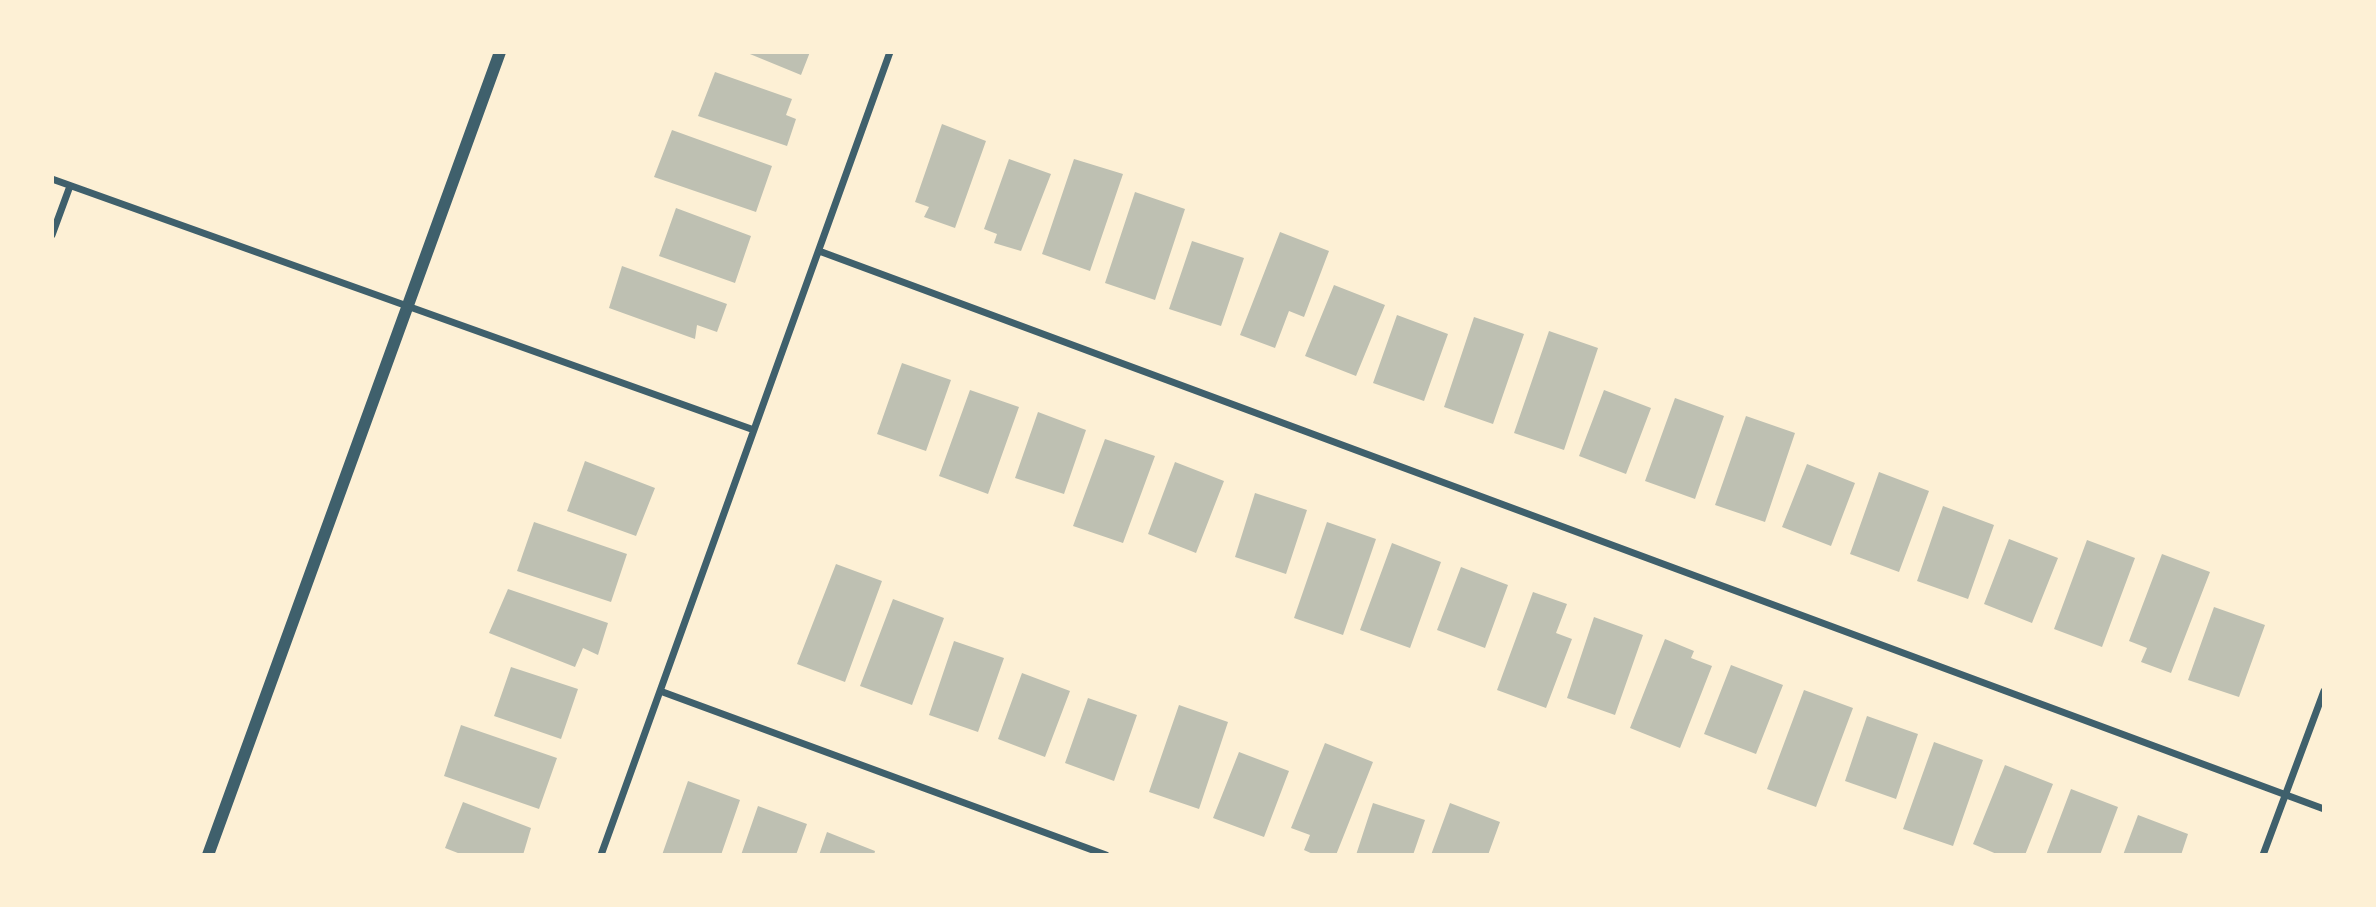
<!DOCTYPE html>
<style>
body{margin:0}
#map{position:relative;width:2376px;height:907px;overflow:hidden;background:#fdf0d5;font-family:"PT Sans",sans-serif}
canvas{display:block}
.frame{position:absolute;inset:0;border:54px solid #fdf0d5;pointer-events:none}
</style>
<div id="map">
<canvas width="2376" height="907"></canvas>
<div class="frame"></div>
</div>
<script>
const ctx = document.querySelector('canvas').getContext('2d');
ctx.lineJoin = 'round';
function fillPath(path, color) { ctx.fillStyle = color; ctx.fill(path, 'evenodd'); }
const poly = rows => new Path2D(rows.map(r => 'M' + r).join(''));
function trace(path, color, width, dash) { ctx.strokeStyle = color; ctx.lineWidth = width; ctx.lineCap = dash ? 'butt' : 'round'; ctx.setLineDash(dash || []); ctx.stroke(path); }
fillPath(poly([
 [745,52,810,52,801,75],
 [715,72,792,99,786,115,796,119,787,146,698,116],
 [942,124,986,141,955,228,924,217,929,207,915,202],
 [672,130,772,166,756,212,654,177],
 [1009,159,1051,174,1021,251,994,243,997,234,984,229],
 [1074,159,1123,174,1090,271,1042,254],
 [1135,192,1185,209,1155,300,1105,283],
 [676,208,751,236,735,283,659,256],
 [1280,232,1329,251,1304,317,1289,311,1275,348,1240,335],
 [1192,241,1244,258,1221,326,1169,309],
 [622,266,727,304,717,332,697,325,695,339,609,308],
 [1334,285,1385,305,1356,376,1305,356],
 [1397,315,1448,334,1424,401,1373,383],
 [1474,317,1524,334,1493,424,1444,407],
 [1549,331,1598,348,1564,450,1514,433],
 [902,363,951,380,926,451,877,434],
 [970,390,1019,407,988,494,939,476],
 [1604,390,1651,408,1626,474,1579,456],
 [1675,398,1724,416,1695,499,1645,481],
 [1038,412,1086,430,1064,494,1015,478],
 [1746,416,1795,433,1765,522,1715,505],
 [1105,439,1155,456,1123,543,1073,526],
 [585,461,655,488,636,536,567,511],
 [1175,462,1224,481,1196,553,1148,534],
 [1807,464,1855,483,1831,546,1782,527],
 [1879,472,1929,491,1899,572,1850,554],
 [1255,493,1307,510,1286,574,1235,557],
 [1943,506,1994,525,1968,599,1917,581],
 [534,522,627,554,611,602,517,571],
 [1327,522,1376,539,1343,635,1294,618],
 [2009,539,2058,558,2032,623,1984,604],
 [2087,540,2135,558,2102,647,2054,629],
 [1392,543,1441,562,1410,648,1360,630],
 [2162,554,2210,572,2171,673,2141,662,2147,648,2129,641],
 [836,564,882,581,845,682,797,664],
 [1461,567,1508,585,1485,648,1437,630],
 [508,589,608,623,598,655,583,648,575,667,489,633],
 [1533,592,1567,604,1556,633,1572,639,1546,708,1497,690],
 [893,599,944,618,912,705,860,686],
 [2214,607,2265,625,2239,697,2188,680],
 [1594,617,1643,635,1615,715,1567,698],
 [1665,639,1694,651,1691,658,1712,666,1680,748,1630,728],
 [954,641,1004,658,978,732,929,715],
 [1731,665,1783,685,1756,754,1704,734],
 [511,667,578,689,561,739,494,716],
 [1022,673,1070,691,1045,757,998,739],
 [1804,690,1853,708,1816,807,1767,789],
 [1088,698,1137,715,1114,781,1065,763],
 [1179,705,1228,722,1199,809,1149,792],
 [1867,716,1918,734,1896,799,1845,781],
 [461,725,557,758,539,809,444,776],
 [1934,742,1983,760,1953,846,1903,829],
 [1325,743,1373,762,1336,855,1315,855,1304,850,1310,835,1291,828],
 [1239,752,1289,771,1264,837,1213,818],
 [2005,765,2053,784,2025,855,1999,855,1973,844],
 [688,781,740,800,721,855,662,855],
 [2071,789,2118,807,2100,855,2046,855],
 [463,802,531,828,523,855,463,855,445,848],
 [1373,803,1425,820,1413,855,1356,855],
 [1450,803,1500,822,1488,855,1431,855],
 [758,806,807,824,796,855,741,855],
 [2138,815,2188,834,2181,855,2123,855],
 [827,832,875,851,874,855,819,855]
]), '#bec0b2');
trace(poly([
 [52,179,754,430],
 [52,235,70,186],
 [819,251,2324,809],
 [660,691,1106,855],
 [601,855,890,52],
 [2263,855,2324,691]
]), '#3f606c', 7);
trace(poly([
 [208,855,500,52]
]), '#3f606c', 12);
</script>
